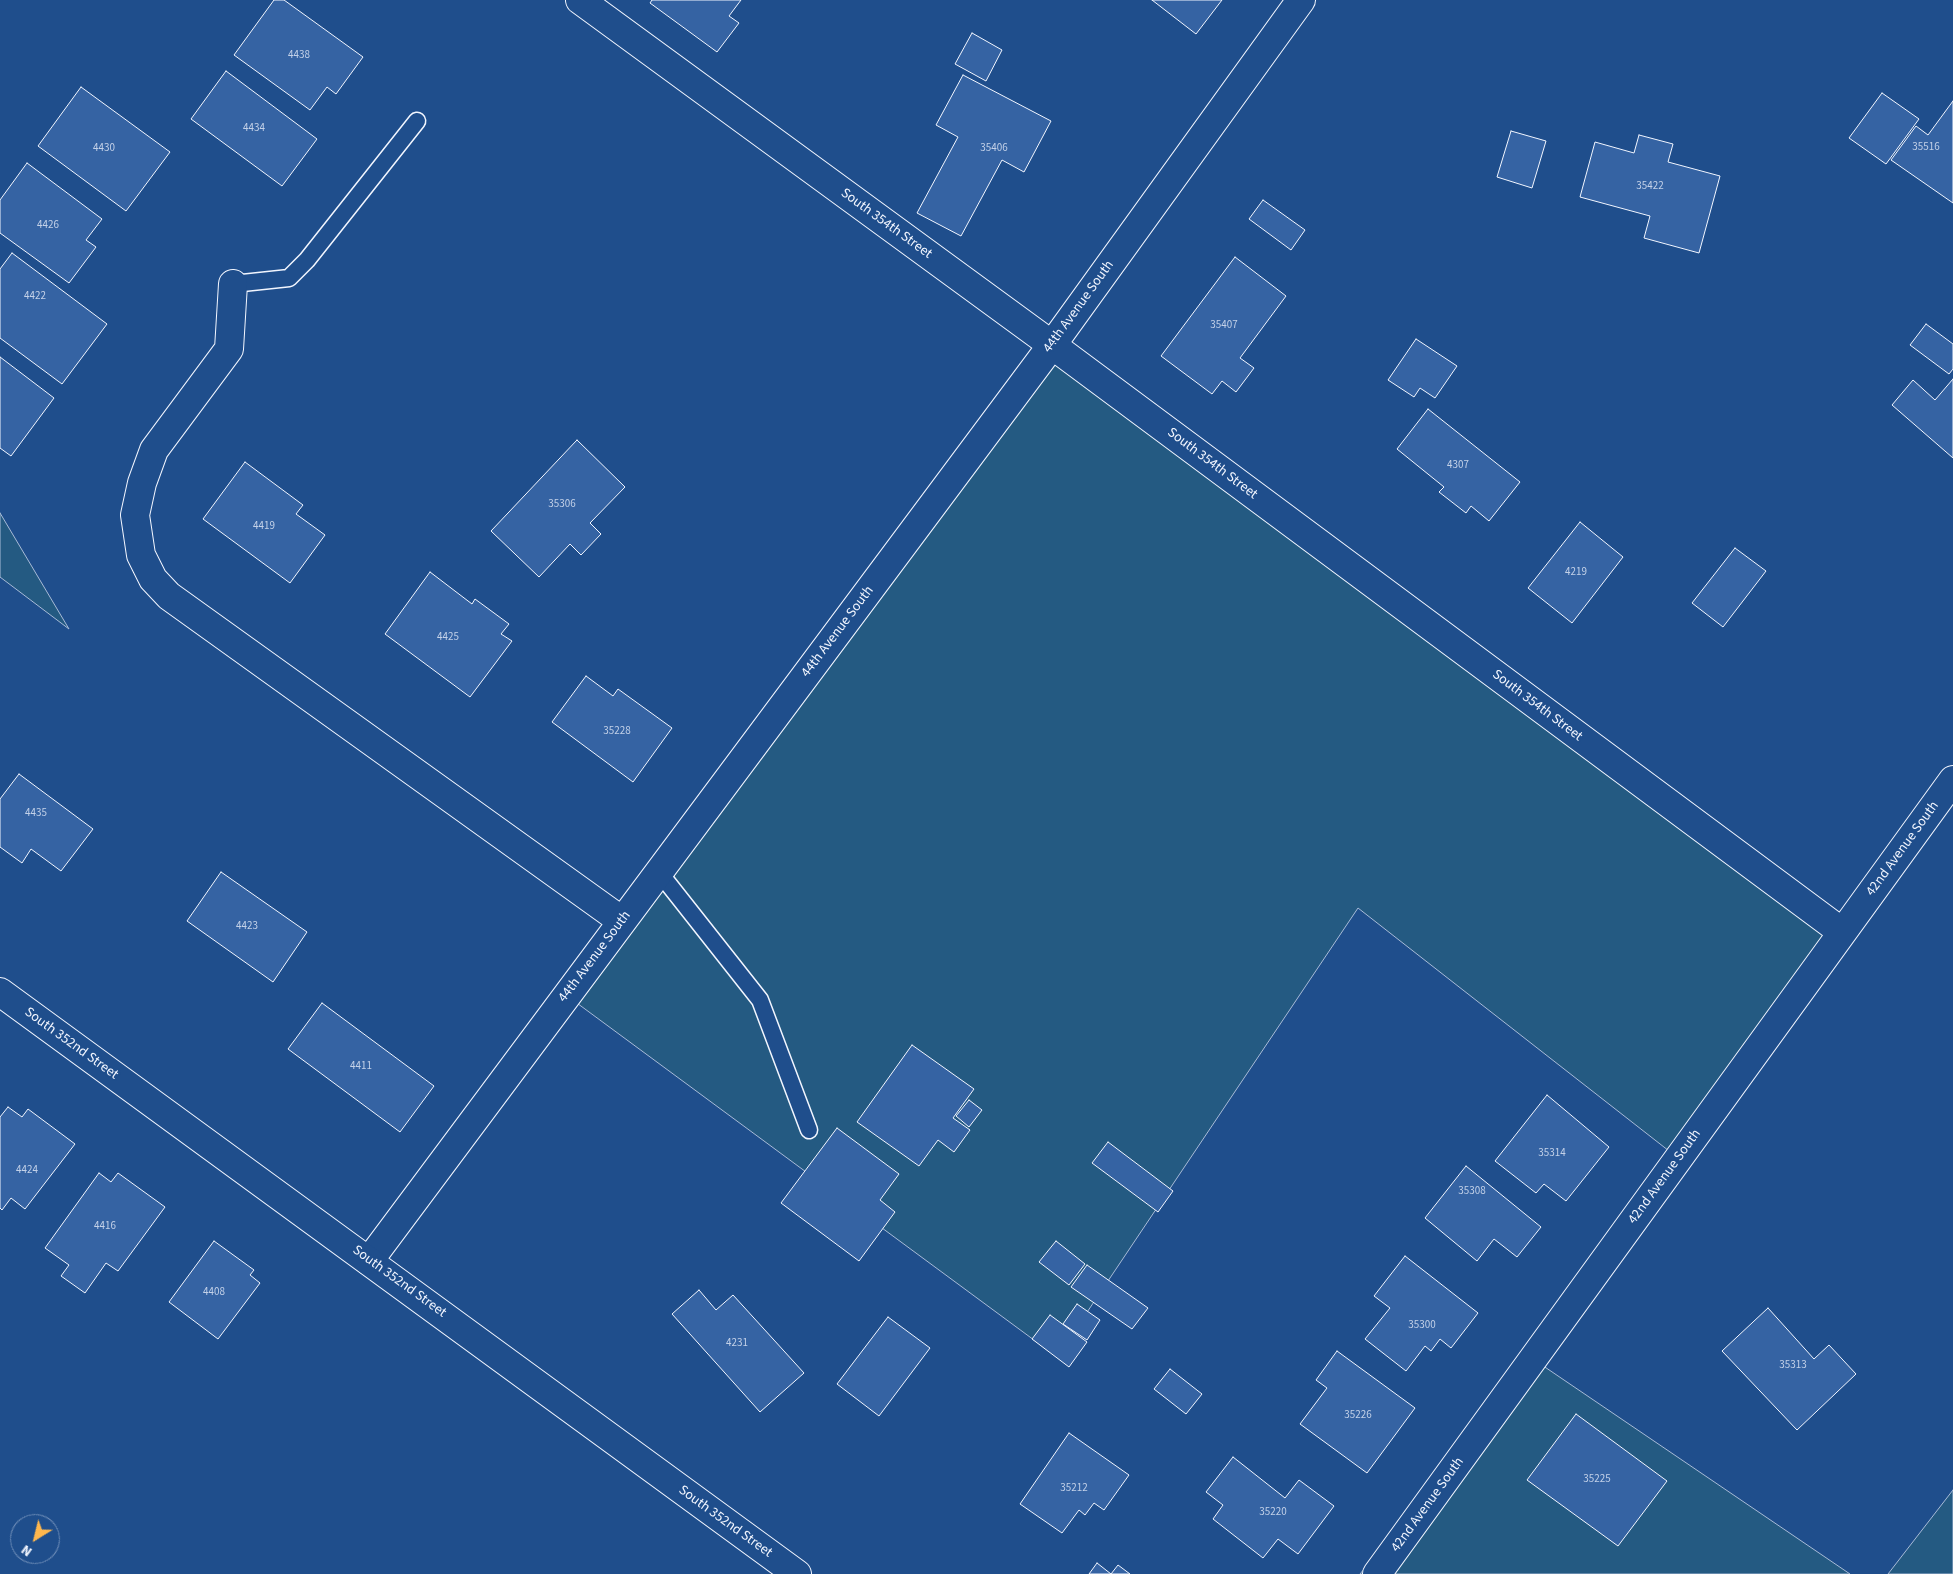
<!DOCTYPE html>
<style>
body{margin:0}
#map{position:relative;width:1953px;height:1574px;overflow:hidden;background:#1f4e8c;font-family:"Source Sans 3",sans-serif}
canvas{display:block}
.north{position:absolute;left:10px;top:1514px;width:50px;height:50px;box-sizing:border-box;background:#1f4e8c;border:1px solid #7391ba;border-radius:50%;rotate:216deg;font-size:14px;font-weight:700;line-height:20px;text-align:center;color:#f2f6ff}
.north::after{content:'';display:block;margin:auto;width:18px;height:22px;background:#ffb74d;clip-path:polygon(50% 0,100% 100%,50% 72%,0 100%)}
</style>
<div id="map">
<canvas width="1953" height="1574"></canvas>
<div class="north">N</div>
</div>
<script>
const ctx = document.querySelector('canvas').getContext('2d');
ctx.lineJoin = 'round';
function fillPath(path, color) { ctx.fillStyle = color; ctx.fill(path, 'evenodd'); }
const poly = rows => new Path2D(rows.map(r => 'M' + r).join(''));
function trace(path, color, width, dash) { ctx.strokeStyle = color; ctx.lineWidth = width; ctx.lineCap = dash ? 'butt' : 'round'; ctx.setLineDash(dash || []); ctx.stroke(path); }
function drawText(font, color, halo, rows, align = 'center') {
  ctx.font = font + ' "Source Sans 3",sans-serif'; ctx.lineWidth = 4; ctx.setLineDash([]); ctx.textBaseline = 'middle'; ctx.strokeStyle = halo; ctx.fillStyle = color; for (const [text, x, y, turn = 0] of rows) {
    ctx.save(); ctx.translate(x, y); ctx.rotate((+turn || 0) * Math.PI / 180); ctx.textAlign = isNaN(turn) ? turn : align; if (halo) ctx.strokeText(text, 0, 0); ctx.fillText(text, 0, 0); ctx.restore();
  }
}
const green = poly([
 [1052,345,1842,932,1678,1158,1358,908,1057,1357,566,995,1052,345],
 [0,513,69,629,0,577,0,513],
 [1533,1359,1850,1574,1360,1574,1533,1359],
 [1953,1490,1953,1574,1888,1574,1953,1490]
]);
fillPath(green, '#245a82');
trace(green, '#a8bbd7', 1);
const building = poly([
 [274,0,284,0,363,57,336,94,327,87,310,110,234,55,274,0],
 [652,0,741,0,729,16,739,23,717,52,650,3,652,0],
 [1152,0,1222,0,1196,34,1152,0],
 [972,33,1002,50,986,81,955,64,972,33],
 [226,71,317,139,282,186,191,119,226,71],
 [963,75,1051,121,1024,172,1002,160,961,236,917,213,958,137,936,125,963,75],
 [81,87,170,152,126,211,38,146,81,87],
 [1882,93,1919,119,1886,164,1849,138,1882,93],
 [1953,101,1953,203,1891,160,1916,126,1928,135,1953,101],
 [1511,131,1546,141,1532,188,1497,177,1511,131],
 [1639,135,1673,144,1668,162,1720,176,1699,253,1644,238,1650,216,1580,197,1595,142,1634,153,1639,135],
 [27,163,102,219,86,240,96,247,69,283,0,233,0,200,27,163],
 [1263,200,1305,230,1291,250,1249,219,1263,200],
 [12,253,107,324,62,384,0,338,0,269,12,253],
 [1235,257,1286,296,1240,358,1254,368,1236,392,1222,381,1212,394,1161,356,1235,257],
 [1926,324,1953,344,1953,369,1949,374,1910,345,1926,324],
 [1416,339,1457,366,1435,398,1420,388,1414,397,1388,380,1416,339],
 [0,357,54,398,11,456,0,448,0,357],
 [1953,379,1953,458,1892,405,1913,380,1935,400,1953,379],
 [1428,409,1520,482,1489,521,1471,506,1466,513,1439,492,1444,487,1397,449,1428,409],
 [577,440,625,487,590,523,601,534,581,555,570,544,539,577,491,531,577,440],
 [245,462,303,505,296,514,325,535,290,583,203,519,245,462],
 [1580,522,1623,557,1572,623,1528,588,1580,522],
 [1735,548,1766,571,1723,627,1692,603,1735,548],
 [430,572,472,604,475,599,509,624,501,634,512,641,470,697,385,634,430,572],
 [586,676,613,696,618,689,672,728,633,782,552,722,586,676],
 [19,774,93,829,61,871,31,849,22,863,0,847,0,799,19,774],
 [221,872,307,932,273,982,187,921,221,872],
 [322,1003,434,1086,400,1132,288,1049,322,1003],
 [912,1045,974,1089,953,1118,970,1130,954,1152,938,1140,919,1166,857,1122,912,1045],
 [1547,1095,1609,1147,1566,1201,1544,1184,1536,1193,1495,1161,1547,1095],
 [969,1100,982,1110,969,1127,956,1116,969,1100],
 [8,1107,22,1117,28,1109,75,1144,25,1209,11,1198,2,1210,0,1208,0,1117,8,1107],
 [837,1128,899,1174,880,1200,895,1212,859,1261,781,1203,837,1128],
 [1108,1142,1173,1191,1158,1212,1092,1163,1108,1142],
 [1466,1166,1541,1227,1517,1257,1494,1239,1477,1261,1425,1218,1466,1166],
 [99,1173,111,1182,118,1173,165,1207,118,1271,106,1263,85,1293,61,1276,69,1265,45,1248,99,1173],
 [214,1241,254,1270,250,1275,260,1283,218,1339,169,1302,214,1241],
 [1056,1241,1085,1264,1069,1285,1039,1262,1056,1241],
 [1405,1256,1478,1313,1451,1348,1440,1339,1431,1351,1425,1346,1406,1371,1365,1339,1390,1308,1374,1296,1405,1256],
 [1087,1265,1148,1308,1132,1329,1071,1287,1087,1265],
 [699,1290,716,1310,733,1295,804,1373,760,1412,672,1314,699,1290],
 [1077,1304,1100,1320,1087,1340,1063,1324,1077,1304],
 [1768,1308,1814,1359,1829,1345,1856,1374,1797,1430,1722,1351,1768,1308],
 [1050,1315,1087,1342,1069,1367,1032,1339,1050,1315],
 [888,1317,930,1348,879,1416,837,1384,888,1317],
 [1337,1351,1415,1408,1367,1473,1300,1424,1327,1388,1316,1380,1337,1351],
 [1170,1369,1202,1394,1186,1414,1154,1389,1170,1369],
 [1576,1414,1667,1481,1618,1546,1527,1480,1576,1414],
 [1069,1433,1129,1475,1104,1510,1094,1503,1085,1515,1079,1510,1062,1533,1020,1504,1069,1433],
 [1233,1457,1285,1498,1299,1480,1334,1506,1298,1554,1278,1539,1263,1558,1213,1519,1223,1505,1206,1492,1233,1457],
 [1097,1563,1111,1574,1118,1565,1130,1574,1089,1574,1097,1563]
]);
fillPath(building, '#3563a3');
trace(building, '#f2f6ff', 1);
const service = poly([
 [233,284,289,278,307,260,417,121],
 [659,872,760,1000,809,1130]
]);
const minor = poly([
 [580,0,1052,345,1842,932],
 [233,284,229,349,154,450,142,483,135,515,141,555,153,579,169,596,622,921],
 [369,1261,1052,345,1301,0],
 [1377,1574,1953,780]
]);
const tertiary = poly([
 [0,992,797,1574]
]);
trace(service, '#f2f6ff', 19);
trace(minor, '#f2f6ff', 30);
trace(tertiary, '#f2f6ff', 30);
trace(service, '#1f4e8c', 16);
trace(minor, '#1f4e8c', 28);
trace(tertiary, '#1f4e8c', 28);
drawText('11px', '#c3d1e8', null, [
 ["4438",299,56],
 ["4434",254,129],
 ["35516",1926,148],
 ["4430",104,149],
 ["35406",994,149],
 ["35422",1650,187],
 ["4426",48,226],
 ["4422",35,297],
 ["35407",1224,326],
 ["4307",1458,466],
 ["35306",562,505],
 ["4419",264,527],
 ["4219",1576,573],
 ["4425",448,638],
 ["35228",617,732],
 ["4435",36,814],
 ["4423",247,927],
 ["4411",361,1067],
 ["35314",1552,1154],
 ["4424",27,1171],
 ["35308",1472,1192],
 ["4416",105,1227],
 ["4408",214,1293],
 ["35300",1422,1326],
 ["4231",737,1344],
 ["35313",1793,1366],
 ["35226",1358,1416],
 ["35225",1597,1480],
 ["35212",1074,1489],
 ["35220",1273,1513]
]);
drawText('14px', '#f2f6ff', '#1f4e8c', [
 ["South 354th Street",886,224,36],
 ["44th Avenue South",1079,307,-54],
 ["South 354th Street",1212,464,37],
 ["44th Avenue South",838,632,-53],
 ["South 354th Street",1537,706,37],
 ["42nd Avenue South",1903,849,-54],
 ["44th Avenue South",595,957,-53],
 ["South 352nd Street",71,1044,36],
 ["42nd Avenue South",1665,1177,-54],
 ["South 352nd Street",399,1282,36],
 ["42nd Avenue South",1428,1505,-54],
 ["South 352nd Street",725,1522,36]
]);
</script>
